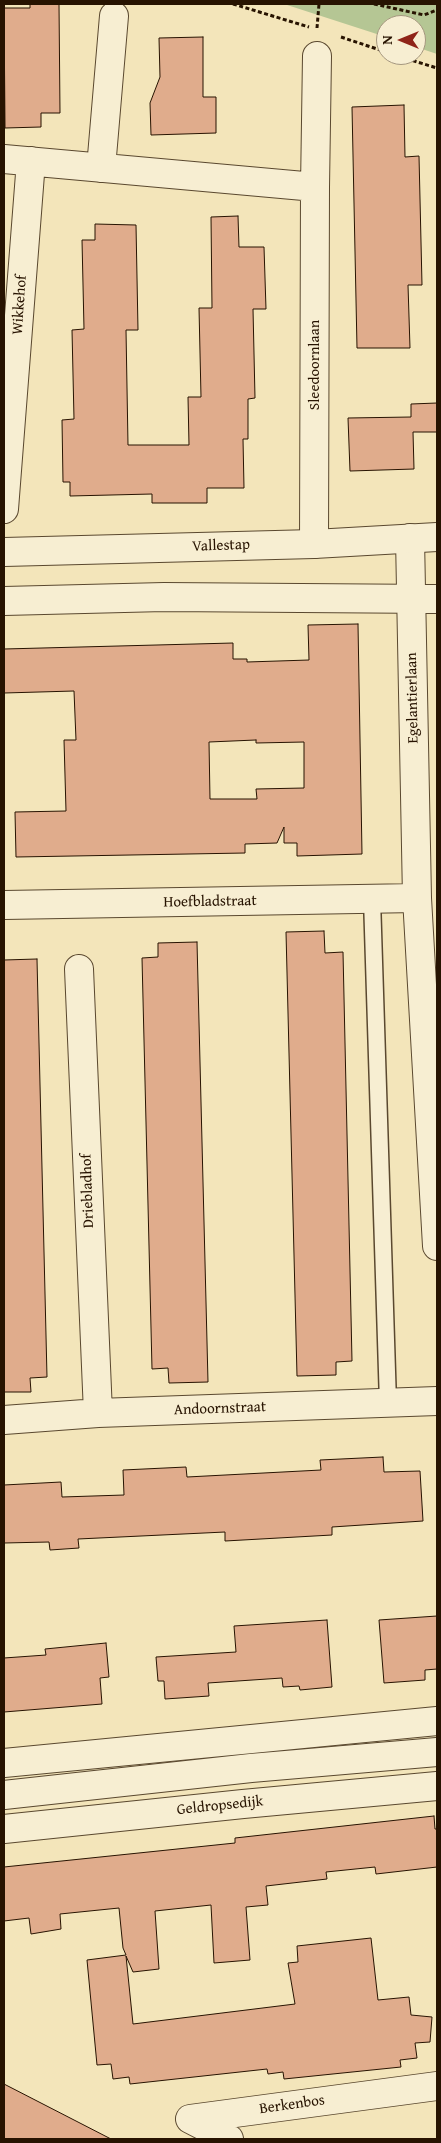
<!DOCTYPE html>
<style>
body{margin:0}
#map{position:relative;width:441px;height:2143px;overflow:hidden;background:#f3e5ba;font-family:"Gentium Book Plus",serif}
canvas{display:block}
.frame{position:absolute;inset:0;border:5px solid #271301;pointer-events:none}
.north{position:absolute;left:376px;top:15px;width:50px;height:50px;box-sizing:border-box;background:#f7eed2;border:1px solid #a4967e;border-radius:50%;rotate:270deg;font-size:14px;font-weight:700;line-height:20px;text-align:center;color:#271301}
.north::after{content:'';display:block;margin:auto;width:18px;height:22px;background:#8f2418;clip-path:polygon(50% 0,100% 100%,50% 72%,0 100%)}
</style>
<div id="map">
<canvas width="441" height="2143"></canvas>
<div class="frame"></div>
<div class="north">N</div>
</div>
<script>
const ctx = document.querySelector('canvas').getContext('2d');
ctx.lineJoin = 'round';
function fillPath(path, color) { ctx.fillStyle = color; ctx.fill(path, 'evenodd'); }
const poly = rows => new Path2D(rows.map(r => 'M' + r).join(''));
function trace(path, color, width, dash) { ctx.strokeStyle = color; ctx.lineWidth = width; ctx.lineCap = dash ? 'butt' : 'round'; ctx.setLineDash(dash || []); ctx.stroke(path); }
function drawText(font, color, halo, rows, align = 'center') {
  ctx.font = font + ' "Gentium Book Plus",serif'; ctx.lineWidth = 4; ctx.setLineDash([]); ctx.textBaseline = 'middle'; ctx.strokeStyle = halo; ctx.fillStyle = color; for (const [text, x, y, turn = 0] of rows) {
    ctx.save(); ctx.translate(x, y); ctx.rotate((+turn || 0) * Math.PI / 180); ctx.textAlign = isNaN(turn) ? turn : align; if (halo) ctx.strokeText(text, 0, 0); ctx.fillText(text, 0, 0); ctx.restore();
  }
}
fillPath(poly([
 [284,4,437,4,437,54,416,47,416,25,386,25,386,37]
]), '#b5c694');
const building = poly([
 [30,4,59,4,60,113,41,113,41,127,5,128,4,8,30,8,30,4],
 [203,37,203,97,216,97,216,133,151,135,150,103,160,77,159,38,203,37],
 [404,105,405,157,419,156,422,285,408,285,410,348,357,348,352,107,404,105],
 [238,216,239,247,264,247,266,309,253,309,255,398,248,399,248,439,243,439,244,488,207,488,207,503,152,503,152,494,70,496,70,482,63,482,62,420,74,419,72,330,84,329,82,240,95,240,95,224,136,225,138,330,126,330,128,445,189,445,188,397,201,397,199,308,212,308,211,217,238,216],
 [437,403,437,432,413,432,414,469,350,471,348,418,411,417,411,404,437,403],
 [358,624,362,854,297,856,297,843,284,843,284,827,277,843,245,844,245,853,16,857,15,812,66,811,64,740,76,740,74,691,4,693,4,649,233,643,233,659,247,659,247,662,309,660,308,625,358,624],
 [256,740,256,743,304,742,304,788,256,789,257,799,210,799,209,742,256,740],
 [324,931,325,953,343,952,352,1361,336,1362,336,1375,297,1376,286,932,324,931],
 [197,942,208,1382,169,1383,168,1368,152,1369,142,958,158,957,158,943,197,942],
 [37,959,47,1377,30,1378,31,1392,4,1392,4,960,37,959],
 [383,1457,384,1472,420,1471,423,1521,332,1527,332,1535,225,1541,225,1532,78,1539,79,1548,50,1550,49,1542,4,1543,4,1485,61,1482,62,1497,124,1495,123,1470,186,1467,187,1477,321,1470,320,1460,383,1457],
 [437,1616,437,1669,425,1670,425,1680,384,1683,379,1620,437,1616],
 [327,1620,332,1687,300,1690,299,1686,283,1687,282,1678,208,1683,209,1696,165,1699,164,1681,158,1681,156,1657,236,1652,234,1626,327,1620],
 [106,1643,109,1677,100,1678,102,1704,4,1712,4,1658,46,1655,45,1649,106,1643],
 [434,1816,435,1829,437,1829,437,1867,376,1874,375,1867,326,1872,327,1879,266,1886,268,1905,246,1907,250,1960,214,1963,211,1905,155,1911,159,1969,133,1972,126,1956,133,2024,295,2004,288,1963,298,1962,297,1946,371,1938,378,2000,409,1997,411,2015,432,2017,430,2042,415,2043,417,2058,400,2060,401,2067,284,2079,283,2072,268,2074,267,2069,130,2084,129,2077,113,2079,111,2064,97,2065,87,1960,126,1955,123,1948,119,1908,60,1914,61,1929,31,1934,29,1918,4,1921,4,1867,235,1843,235,1838,434,1816],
 [4,2084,111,2139,4,2139,4,2084]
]);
fillPath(building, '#e0ac8c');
trace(building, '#271301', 1);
const service = poly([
 [372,899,388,1403]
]);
const minor = poly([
 [4,159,315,187,314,544],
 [101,168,114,16],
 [315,187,317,56],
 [4,509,31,161],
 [410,538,417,898,437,1246],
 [4,601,164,597,437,599],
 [4,905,417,898],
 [79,969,98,1413],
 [4,1420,98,1413,437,1401],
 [4,1763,437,1721],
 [4,1829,243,1804,437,1786],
 [229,2139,190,2119,437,2086]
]);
const tertiary = poly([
 [4,552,314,544,437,537],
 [4,1795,251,1768,437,1752]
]);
trace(service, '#5a482f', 19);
trace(minor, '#5a482f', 30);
trace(tertiary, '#5a482f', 30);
trace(poly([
 [233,4,309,27],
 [374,4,424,15,437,10],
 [317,28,319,4],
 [341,37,386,52],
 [394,55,437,68]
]), '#271301', 3, [4, 2.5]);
trace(service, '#f7eed2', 16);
trace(minor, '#f7eed2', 28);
trace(tertiary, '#f7eed2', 28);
drawText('15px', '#271301', '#f7eed2', [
 ["Wikkehof",20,305,-86],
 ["Sleedoornlaan",315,365,-90],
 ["Vallestap",221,546,-2],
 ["Egelantierlaan",413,698,-91],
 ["Hoefbladstraat",210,902,-1],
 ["Driebladhof",88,1191,-92],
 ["Andoornstraat",220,1409,-2],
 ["Geldropsedijk",220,1806,-6],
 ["Berkenbos",292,2105,-8]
]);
</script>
